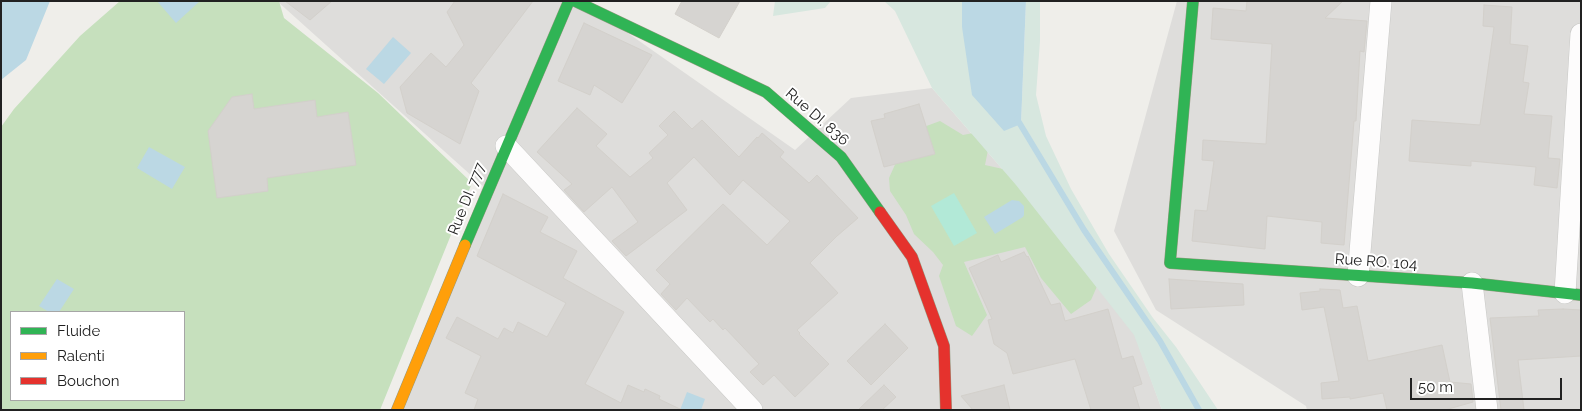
<!DOCTYPE html>
<style>
body{margin:0}
#map{position:relative;width:1582px;height:411px;overflow:hidden;background:#efeeea;font-family:Raleway,sans-serif}
canvas{display:block}
.frame{position:absolute;inset:0;border:2px solid #212121;pointer-events:none}
.legend{position:absolute;left:10px;top:311px;width:175px;height:90px;box-sizing:border-box;background:#fff;border:1px solid #a6a6a6;margin:0;padding:6px 9px;list-style:none;font-size:15px;color:#212121}
.legend li{display:flex;align-items:center;gap:10px;height:25px}
.legend b{width:25px;border:1px solid #a6a6a6}
.scale{position:absolute;left:1410px;top:378px;width:152px;height:22px;box-sizing:border-box;border:2px solid #212121;border-top:0;padding-left:6px;font-size:15px;line-height:18px;white-space:nowrap;color:#212121;-webkit-text-stroke:4px #fff;paint-order:stroke}
</style>
<div id="map">
<canvas width="1582" height="411"></canvas>
<div class="frame"></div>
<ul class="legend">
<li><b style="height:6px;background:#30b455"></b>Fluide</li>
<li><b style="height:6px;background:#ff9f0a"></b>Ralenti</li>
<li><b style="height:6px;background:#e5322d"></b>Bouchon</li>
</ul>
<div class="scale">50 m</div>
</div>
<script>
const ctx = document.querySelector('canvas').getContext('2d');
ctx.lineJoin = 'round';
function fillPath(path, color) { ctx.fillStyle = color; ctx.fill(path, 'evenodd'); }
const poly = rows => new Path2D(rows.map(r => 'M' + r).join(''));
function trace(path, color, width, dash) { ctx.strokeStyle = color; ctx.lineWidth = width; ctx.lineCap = dash ? 'butt' : 'round'; ctx.setLineDash(dash || []); ctx.stroke(path); }
function drawText(font, color, halo, rows, align = 'center') {
  ctx.font = font + ' Raleway,sans-serif'; ctx.lineWidth = 4; ctx.setLineDash([]); ctx.textBaseline = 'middle'; ctx.strokeStyle = halo; ctx.fillStyle = color; for (const [text, x, y, turn = 0] of rows) {
    ctx.save(); ctx.translate(x, y); ctx.rotate((+turn || 0) * Math.PI / 180); ctx.textAlign = isNaN(turn) ? turn : align; if (halo) ctx.strokeText(text, 0, 0); ctx.fillText(text, 0, 0); ctx.restore();
  }
}
fillPath(poly([
 [277,1,582,1,795,150,851,98,932,88,1016,185,1132,327,1162,410,398,410,483,186],
 [1177,1,1581,1,1581,410,1307,410,1306,406,1156,310,1114,231]
]), '#dedddb');
fillPath(poly([
 [120,1,279,1,284,18,378,93,472,183,380,410,1,410,1,127,14,109,80,36],
 [11,312,184,312,184,400,11,400],
 [940,121,963,135,978,132,989,145,985,165,1012,171,1102,275,1091,300,1071,314,1041,278,1025,247,964,262,987,315,972,336,956,326,939,276,943,265,933,252,914,234,906,215,890,191,889,178,898,158,921,128]
]), '#c6e0bd');
fillPath(poly([
 [775,1,831,1,825,8,773,16],
 [884,1,962,1,962,27,1021,124,1026,1,1040,1,1040,41,1036,95,1046,136,1071,189,1109,254,1153,318,1176,347,1218,410,1162,410,1134,335,1016,185,932,88,895,11]
]), '#d7e7df');
fillPath(poly([
 [954,193,977,233,954,246,931,206]
]), '#b2e9d7');
fillPath(poly([
 [1,1,50,1,26,60,1,80],
 [157,1,200,1,176,23],
 [962,1,1026,1,1021,124,1004,131,972,95,962,27],
 [393,37,411,53,384,84,366,69],
 [149,147,185,167,172,189,137,168],
 [1012,200,1019,201,1024,206,1024,215,1023,217,995,234,984,217],
 [57,279,74,289,59,312,49,312,39,306],
 [687,392,705,399,701,410,680,410]
]), '#bbd8e4');
trace(poly([
 [1017,119,1084,230,1160,341,1199,410]
]), '#bbd8e4', 6);
const building = poly([
 [285,1,332,1,310,20,285,1],
 [455,1,533,1,471,83,479,91,460,144,407,113,400,87,431,53,446,67,464,45,447,12,455,1],
 [682,1,740,1,719,38,675,14,682,1],
 [1247,1,1343,1,1325,18,1367,21,1364,52,1360,51,1356,121,1354,121,1344,245,1321,243,1322,222,1267,216,1265,249,1192,241,1195,210,1207,211,1214,161,1202,160,1203,140,1266,144,1272,44,1211,39,1213,8,1246,11,1247,1],
 [1484,5,1512,7,1510,44,1528,46,1523,82,1529,83,1524,114,1552,116,1548,158,1560,159,1557,188,1534,185,1536,167,1471,161,1471,166,1409,161,1412,120,1480,125,1494,27,1483,26,1484,5],
 [584,23,652,55,622,103,594,85,590,95,558,81,584,23],
 [252,94,254,109,315,100,317,117,348,112,356,165,267,178,268,191,217,198,208,131,232,97,252,94],
 [919,104,935,154,884,167,871,121,885,118,884,114,919,104],
 [577,108,607,134,596,146,630,177,653,158,649,153,668,135,659,126,674,111,692,129,702,120,739,157,757,137,758,138,762,133,784,152,780,157,809,183,817,175,858,218,837,236,810,263,838,293,797,330,800,333,799,334,829,364,795,397,774,375,763,385,750,372,759,364,725,328,723,330,713,319,710,322,687,298,676,310,661,294,670,284,656,270,723,204,767,245,790,221,743,180,730,195,694,157,667,183,687,210,626,256,612,241,638,222,612,187,584,212,564,190,572,184,537,152,577,108],
 [503,194,548,217,540,232,577,251,563,278,624,312,585,384,621,403,628,385,644,392,645,389,660,396,659,399,682,410,474,410,478,399,465,393,481,356,446,338,457,317,498,339,504,328,513,333,518,322,547,337,566,303,477,256,503,194],
 [1024,252,1027,257,1028,256,1051,305,1060,303,1065,321,1108,309,1122,359,1133,356,1142,384,1133,387,1140,410,1091,410,1075,359,1013,374,1007,353,994,344,988,320,992,319,969,268,998,255,1001,262,1024,252],
 [1169,279,1243,284,1244,305,1171,309,1169,279],
 [1320,289,1340,290,1343,308,1357,306,1368,361,1442,345,1450,382,1471,384,1473,402,1445,410,1387,410,1383,393,1350,399,1350,397,1322,399,1321,383,1339,381,1324,307,1302,310,1300,293,1320,291,1320,289],
 [1563,309,1581,310,1581,356,1518,360,1524,410,1501,410,1490,318,1539,316,1538,310,1563,309],
 [885,324,908,348,871,385,847,361,885,324],
 [884,385,896,397,882,410,858,410,884,385],
 [1004,385,1010,410,973,410,961,396,1004,385]
]);
fillPath(building, '#d6d4d1');
trace(building, '#d3d0cb', 1);
const street = poly([
 [506,146,752,410],
 [1358,276,1381,1],
 [1472,283,1487,410],
 [1565,293,1581,34]
]);
const fast = poly([
 [575,1,766,92,841,157,880,212],
 [1193,1,1170,263,1472,283,1581,295],
 [465,245,569,1]
]);
const slow = poly([
 [397,410,465,245]
]);
const jam = poly([
 [880,212,912,257,944,346,946,410]
]);
trace(street, '#c8c8c6', 22);
trace(fast, '#969a80', 12);
trace(slow, '#969a80', 12);
trace(jam, '#969a80', 12);
trace(street, '#fdfcfc', 21);
trace(fast, '#30b455', 11);
trace(slow, '#ff9f0a', 11);
trace(jam, '#e5322d', 11);
drawText('15px', '#212121', '#fff', [
 ["Rue DI. 836",817,117,41],
 ["Rue DI. 777",467,199,-68],
 ["Rue RO. 104",1376,262,4]
]);
</script>
